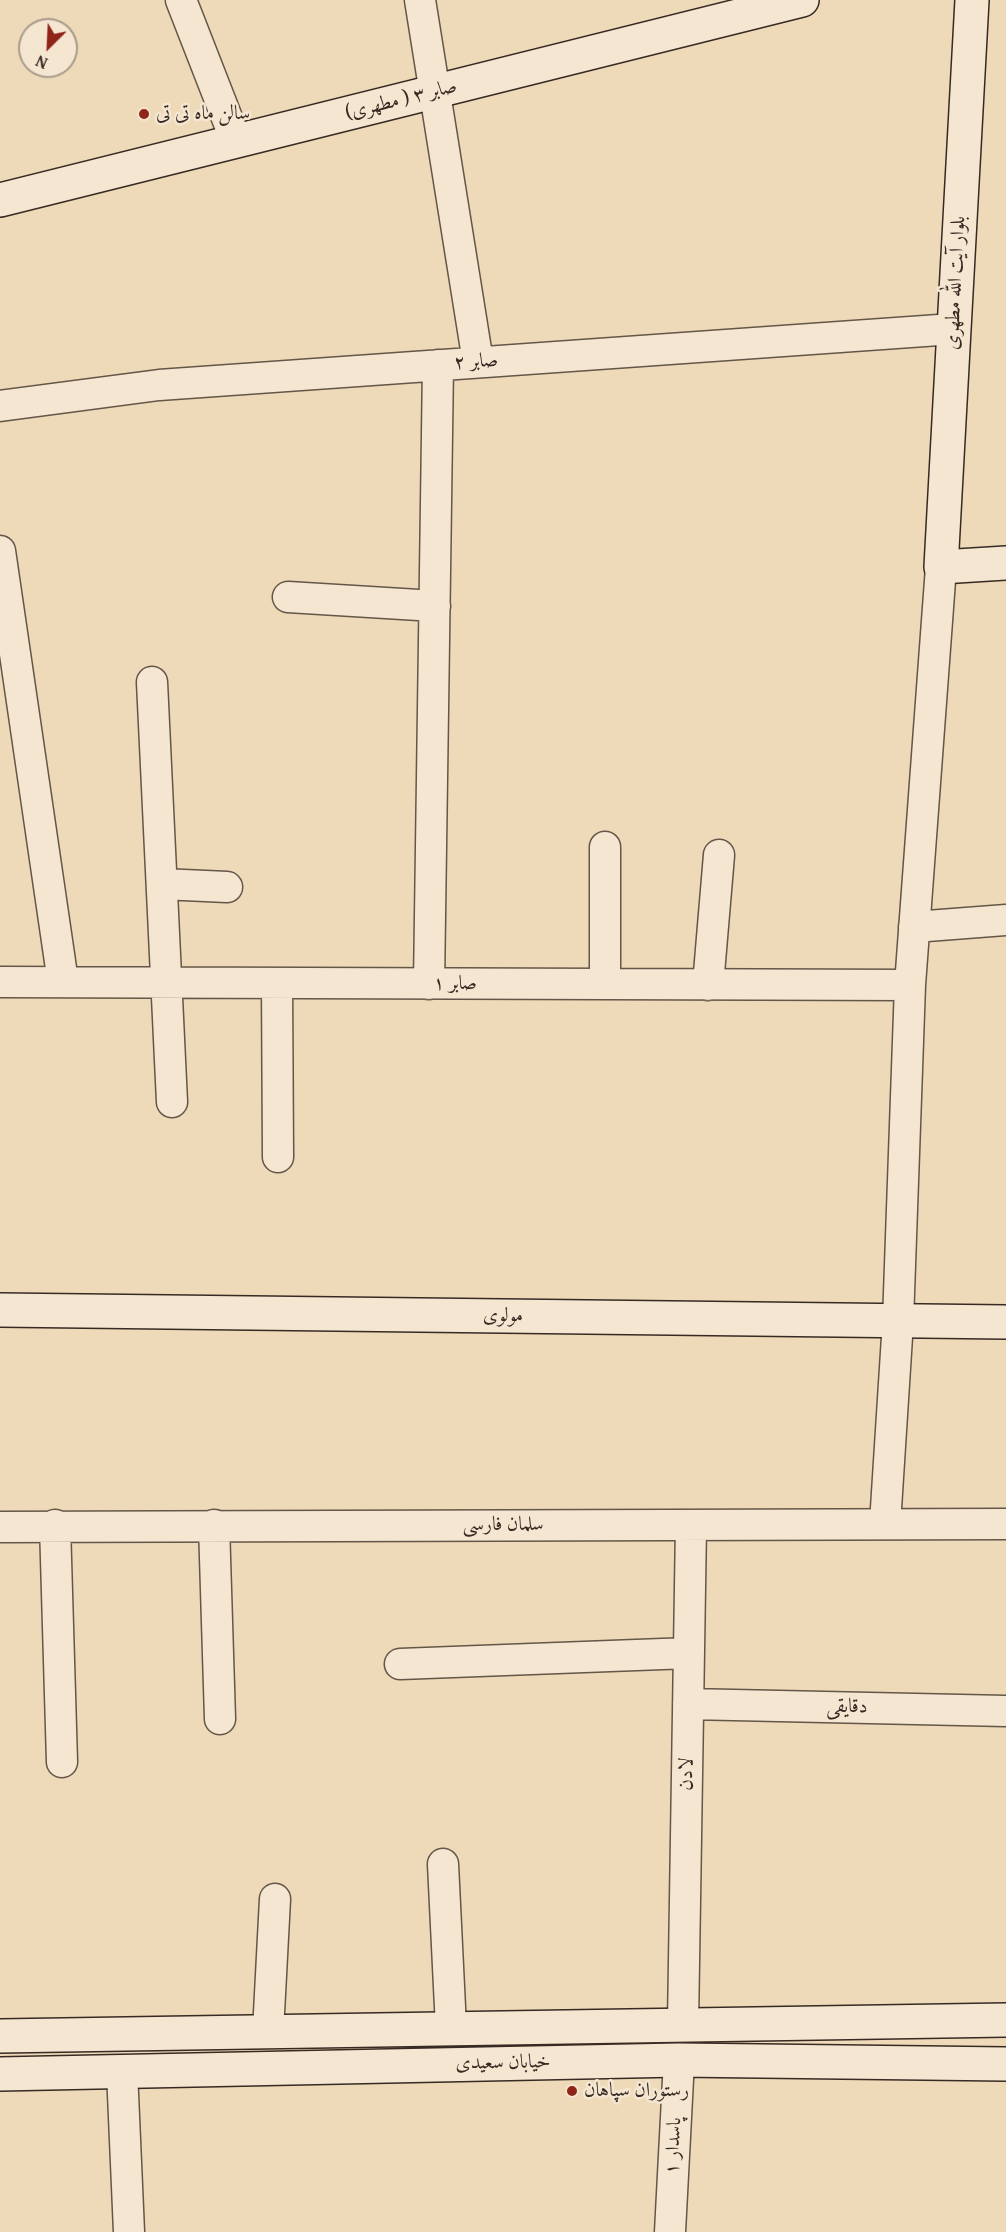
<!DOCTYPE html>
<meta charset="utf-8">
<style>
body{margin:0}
#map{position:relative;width:1006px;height:2232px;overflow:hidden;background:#eed9b8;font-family:"Gentium Book Plus",serif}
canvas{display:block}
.north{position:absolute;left:18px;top:18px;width:60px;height:60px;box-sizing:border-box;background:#f4e6d1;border:2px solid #a89b8b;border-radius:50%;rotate:204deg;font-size:16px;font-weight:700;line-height:24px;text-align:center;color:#362a23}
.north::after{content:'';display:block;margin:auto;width:21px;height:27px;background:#8f2418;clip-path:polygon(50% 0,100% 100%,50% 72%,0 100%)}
</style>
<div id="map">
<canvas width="1006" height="2232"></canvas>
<div class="north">N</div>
</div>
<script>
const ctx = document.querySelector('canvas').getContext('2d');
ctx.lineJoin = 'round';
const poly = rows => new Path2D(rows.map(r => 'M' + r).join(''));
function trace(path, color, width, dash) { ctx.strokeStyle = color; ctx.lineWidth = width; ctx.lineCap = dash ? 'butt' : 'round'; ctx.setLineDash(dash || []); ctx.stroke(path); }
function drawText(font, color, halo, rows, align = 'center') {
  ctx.font = font + ' "Gentium Book Plus",Amiri,serif'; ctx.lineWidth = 5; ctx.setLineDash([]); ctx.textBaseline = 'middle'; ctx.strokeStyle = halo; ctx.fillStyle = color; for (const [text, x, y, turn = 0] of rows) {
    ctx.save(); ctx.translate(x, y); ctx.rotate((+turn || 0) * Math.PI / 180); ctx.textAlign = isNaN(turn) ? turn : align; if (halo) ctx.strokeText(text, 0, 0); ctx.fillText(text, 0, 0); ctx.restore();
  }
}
const street = poly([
 [181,0,236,141],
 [420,0,478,362],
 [0,406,159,385,953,329],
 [0,551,63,982],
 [288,597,435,606],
 [152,682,172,1102],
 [605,847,605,984],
 [162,884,227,887],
 [914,927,1006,920],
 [0,982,910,985],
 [277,983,278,1157],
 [429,984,438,365],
 [708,985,719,855],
 [885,1524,898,1321,910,985,941,567],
 [55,1525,62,1762],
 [214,1525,220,1719],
 [0,1527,1006,1524],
 [400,1664,689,1653],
 [688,1704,1006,1711],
 [443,1864,451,2028],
 [683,2024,691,1525],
 [268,2032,275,1899],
 [122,2071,129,2232],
 [670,2232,679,2060]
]);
const secondary = poly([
 [972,0,941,567,1006,563],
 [0,200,802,0],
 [0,1310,1006,1322],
 [0,2036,1006,2020],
 [0,2074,679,2060,1006,2064]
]);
trace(street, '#645648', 33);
trace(secondary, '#362a23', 36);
trace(street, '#f4e6d1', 30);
trace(secondary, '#f4e6d1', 33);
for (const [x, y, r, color] of [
 [144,114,6,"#8f2418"],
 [572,2091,6,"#8f2418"]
]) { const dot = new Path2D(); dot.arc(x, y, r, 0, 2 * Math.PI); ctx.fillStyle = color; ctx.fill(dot); trace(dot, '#f4e6d1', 2); }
drawText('20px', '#362a23', '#f4e6d1', [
 ["صابر ۳ ( مطهری)",401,100,-14],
 ["بلوار آیت الله مطهری",956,283,-87],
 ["صابر ۲",476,362,-4],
 ["صابر ۱",455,984],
 ["مولوی",503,1316,1],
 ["سلمان فارسی",503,1525],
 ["دقایقی",847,1707,1],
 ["لادن",687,1774,-89],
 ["خیابان سعیدی",503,2063,-1],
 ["پاسدار ۱",674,2146,-87]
]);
drawText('20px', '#362a23', '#f4e6d1', [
 ["سالن ماه تی تی",156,114],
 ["رستوران سپاهان",584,2091]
], 'left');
</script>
